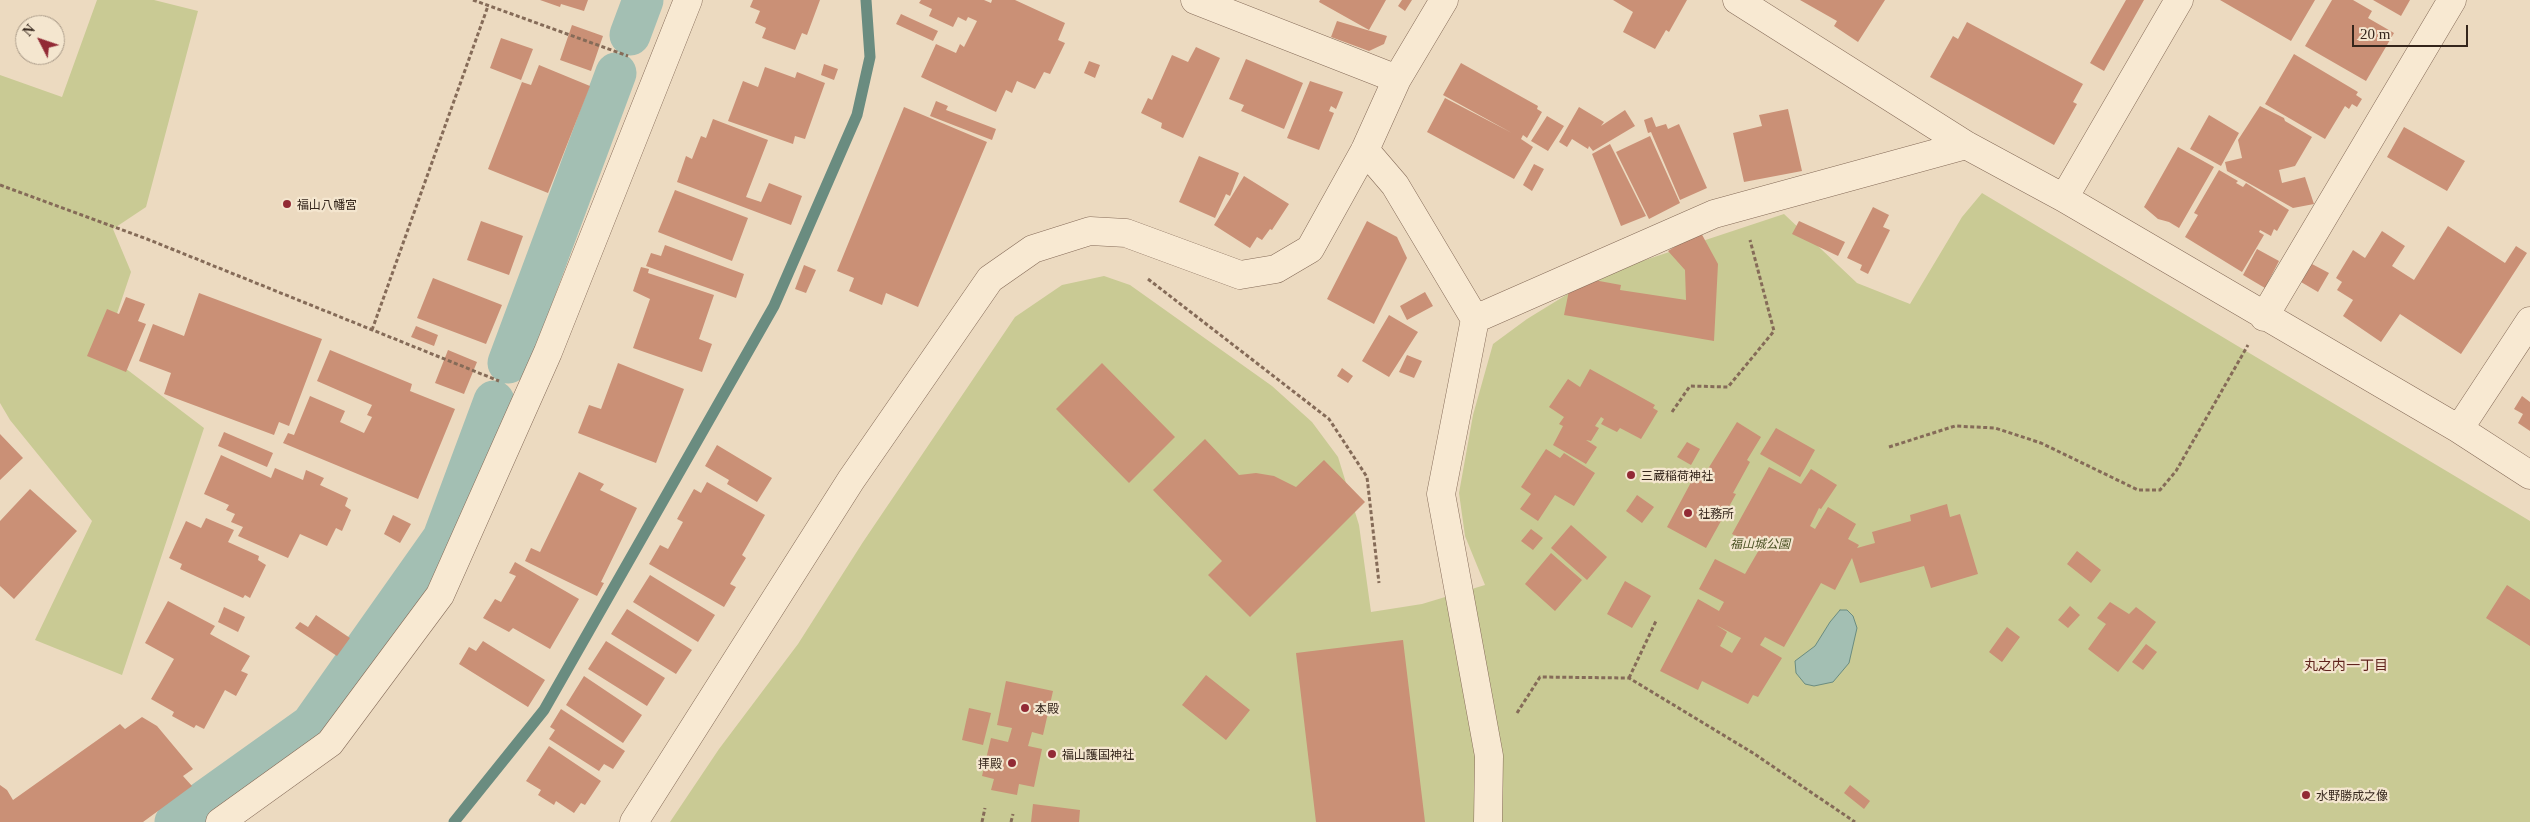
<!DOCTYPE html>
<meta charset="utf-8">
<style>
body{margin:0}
#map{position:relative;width:2530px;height:822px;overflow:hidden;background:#ecdac0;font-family:Georgia,serif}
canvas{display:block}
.north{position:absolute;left:15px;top:15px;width:50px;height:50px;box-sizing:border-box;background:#f4e6cf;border:1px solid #a89987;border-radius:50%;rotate:311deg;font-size:14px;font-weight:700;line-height:20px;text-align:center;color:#35261c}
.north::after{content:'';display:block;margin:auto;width:18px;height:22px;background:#922a35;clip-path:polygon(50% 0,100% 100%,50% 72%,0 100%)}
.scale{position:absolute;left:2352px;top:25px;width:116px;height:22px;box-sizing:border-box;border:2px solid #35261c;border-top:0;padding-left:6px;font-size:15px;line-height:18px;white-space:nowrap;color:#35261c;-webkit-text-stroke:4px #f4e6cf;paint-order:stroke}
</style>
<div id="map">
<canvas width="2530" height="822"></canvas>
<div class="north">N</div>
<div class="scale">20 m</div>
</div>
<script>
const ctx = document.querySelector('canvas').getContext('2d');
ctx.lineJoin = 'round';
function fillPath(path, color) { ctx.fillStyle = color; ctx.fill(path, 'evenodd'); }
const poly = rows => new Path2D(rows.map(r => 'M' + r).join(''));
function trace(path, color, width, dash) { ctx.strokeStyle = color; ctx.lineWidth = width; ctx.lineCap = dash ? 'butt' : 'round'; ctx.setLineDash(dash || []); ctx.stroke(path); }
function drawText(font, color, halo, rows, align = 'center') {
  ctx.font = font + ' Georgia,"Noto Sans JP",serif'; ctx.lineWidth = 4.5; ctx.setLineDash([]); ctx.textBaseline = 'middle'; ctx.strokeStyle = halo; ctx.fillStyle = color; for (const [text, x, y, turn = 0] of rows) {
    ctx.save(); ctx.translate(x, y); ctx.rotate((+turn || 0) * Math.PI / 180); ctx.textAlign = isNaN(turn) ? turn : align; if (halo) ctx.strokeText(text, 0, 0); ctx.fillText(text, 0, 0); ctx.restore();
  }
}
fillPath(poly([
 [97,0,154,0,198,11,146,207,113,229,131,272,104,352,204,428,122,675,35,640,92,521,10,420,0,403,0,75,62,97],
 [1982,193,2530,521,2530,822,670,822,719,749,798,644,863,542,1015,317,1062,285,1104,276,1130,285,1272,386,1312,422,1338,457,1359,525,1371,612,1422,604,1485,585,1465,536,1459,493,1473,415,1493,344,1527,319,1584,284,1627,266,1784,214,1857,283,1910,304,1962,217]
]), '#c9ca94');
const water = poly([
 [1840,610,1847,610,1853,616,1857,628,1849,663,1833,682,1814,686,1805,684,1796,673,1795,661,1815,646,1830,622,1840,610]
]);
fillPath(water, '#a3bfb3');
trace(water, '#6a8c80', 1);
trace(poly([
 [454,822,544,710,774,306,857,115,870,57,866,0]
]), '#6a8c80', 11);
trace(poly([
 [630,35,643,0],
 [508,363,616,73],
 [175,822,311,725,443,538,494,401]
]), '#a3bfb3', 41);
fillPath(poly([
 [540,0,588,0,584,11,561,4,560,7],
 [753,0,820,0,807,35,802,33,795,50,762,38,766,28,755,23,760,11,750,7],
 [921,0,984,0,991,3,992,0,1015,0,1065,23,1058,40,1065,43,1050,74,1044,72,1035,89,1017,81,1012,93,1006,90,996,112,921,77,936,44,956,53,960,44,964,47,977,21,968,17,966,21,958,17,953,27,929,16,932,9,919,3],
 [1320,0,1386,0,1369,30,1319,2],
 [1402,0,1412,0,1405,11,1398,6],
 [1613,0,1687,0,1669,32,1666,30,1655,49,1623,32,1633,12],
 [1800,0,1885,0,1858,42,1834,26,1837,21],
 [2126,0,2144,0,2104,71,2090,63],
 [2220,0,2315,0,2291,41],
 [2332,0,2353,0,2372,11,2368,18,2394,33,2366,81,2305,46],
 [2373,0,2410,0,2401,16],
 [901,14,938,31,933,41,896,24],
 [1337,21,1387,36,1384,44,1369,51,1331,37],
 [1967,22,2083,84,2073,102,2077,104,2054,145,1930,77,1953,36,1958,39],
 [572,25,603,36,591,71,560,60],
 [501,38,533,49,521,80,490,68],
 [1196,47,1220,58,1183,138,1161,128,1162,123,1141,113,1148,98,1152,100,1172,55,1188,62],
 [2294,54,2358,92,2356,95,2362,99,2357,107,2352,104,2349,109,2345,106,2325,139,2265,104],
 [1246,59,1303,83,1284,129,1241,111,1244,105,1229,99],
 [1089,61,1100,65,1095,78,1084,73],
 [1461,63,1538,106,1537,109,1542,112,1527,138,1523,135,1521,139,1533,147,1514,179,1427,132,1445,98,1512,133,1443,95],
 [824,64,838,69,834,80,821,75],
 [539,65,590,86,548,193,488,169,522,82,531,85],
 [765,67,795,78,797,72,825,83,805,139,795,136,793,144,728,121,743,81,758,87],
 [1310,81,1343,92,1336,109,1331,106,1329,111,1334,113,1319,150,1287,138],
 [936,101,948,106,946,110,996,129,992,140,930,116],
 [2260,106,2284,118,2285,121,2312,137,2295,166,2279,170,2282,183,2305,177,2314,204,2293,208,2227,171,2225,162,2242,158,2238,140],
 [904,107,987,142,918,307,886,293,882,305,849,291,854,278,837,271],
 [1579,107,1604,122,1601,126,1625,110,1635,126,1593,151,1589,146,1588,149,1572,139,1567,147,1559,142],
 [1788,109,1802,171,1744,182,1733,133,1762,126,1759,115],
 [2209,115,2239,133,2221,166,2190,149],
 [1547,116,1564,126,1548,151,1531,141],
 [1652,117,1656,127,1666,124,1668,129,1679,124,1707,188,1680,200,1651,132,1648,133,1644,120],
 [713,119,768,140,746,197,761,202,769,183,802,196,791,225,677,182,686,156,692,159,701,136,706,138],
 [2404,127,2465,161,2447,191,2387,157],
 [1650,136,1680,203,1649,219,1616,152],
 [1610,144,1646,216,1621,226,1592,154],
 [2178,147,2214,167,2179,228,2169,222,2158,219,2144,207],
 [1199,156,1239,173,1230,196,1226,194,1215,218,1179,202],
 [1534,164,1544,169,1532,191,1523,185],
 [2219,170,2238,181,2236,183,2243,187,2246,183,2289,210,2277,231,2274,229,2271,236,2260,230,2259,232,2264,235,2242,272,2185,237,2198,215,2194,213],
 [1244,176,1289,204,1272,230,1270,229,1262,240,1257,237,1250,248,1214,225],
 [675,190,748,218,732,261,658,232],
 [1873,207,1889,215,1883,227,1890,230,1868,274,1860,270,1862,265,1847,258],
 [481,221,523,236,509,275,467,260],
 [1367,221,1397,237,1407,258,1374,324,1327,299],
 [1799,221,1845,242,1838,256,1792,234],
 [2448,226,2505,263,2516,246,2527,253,2461,354,2400,314,2381,342,2343,316,2353,300,2337,290,2342,282,2336,278,2353,250,2365,258,2382,231,2405,246,2392,266,2414,280],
 [1700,231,1718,264,1714,341,1564,315,1572,276,1621,285,1620,290,1686,300,1685,270,1668,251],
 [665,245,744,274,736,298,646,266,651,253,661,256],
 [2257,249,2279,261,2265,288,2243,275],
 [2312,264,2329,273,2318,292,2301,282],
 [804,265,816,270,806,293,795,289],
 [641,267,649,269,648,273,714,295,699,339,712,344,702,372,633,348,650,299,633,291],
 [433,278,502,305,486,344,417,318],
 [1425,292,1433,306,1407,320,1400,306],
 [199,293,322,339,289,426,279,422,274,435,164,394,171,373,139,361,153,324,184,336],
 [126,297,145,304,138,321,146,324,126,372,87,356,107,309,119,314],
 [1389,315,1418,332,1389,377,1362,361],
 [416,326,438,335,434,346,411,337],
 [330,350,412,384,410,391,455,409,418,499,283,443,288,433,294,435,310,396,345,411,340,422,364,433,372,417,367,415,372,405,317,381],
 [448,350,477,362,464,394,435,383],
 [1407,355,1422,361,1414,378,1399,372],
 [618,363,684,389,656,463,578,433,589,405,601,409],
 [1102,363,1175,437,1129,483,1056,409],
 [1342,368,1353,376,1348,383,1337,376],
 [1590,369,1655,405,1653,408,1658,411,1641,439,1620,428,1617,432,1601,424,1604,419,1601,417,1595,426,1599,428,1591,441,1586,440,1597,447,1586,464,1553,445,1563,426,1559,424,1564,417,1549,407,1568,379,1580,387],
 [2522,396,2530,402,2530,431,2518,423,2523,414,2514,409],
 [1737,422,1761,437,1747,460,1750,462,1733,493,1736,494,1706,548,1667,527,1696,473,1703,477],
 [1776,428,1815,450,1800,477,1760,454],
 [224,432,273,453,267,467,218,446],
 [0,434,23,458,0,480],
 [1205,439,1239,475,1256,473,1274,476,1296,487,1324,460,1365,502,1250,617,1208,575,1222,561,1153,490],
 [1687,442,1700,449,1691,465,1677,457],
 [717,445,772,478,757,502,727,484,729,480,705,466],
 [1546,449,1560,458,1564,453,1595,473,1574,506,1555,495,1538,521,1520,509,1531,494,1521,487],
 [221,455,271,478,275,468,303,480,306,470,324,478,320,485,348,498,345,506,351,510,342,531,336,528,327,546,300,534,288,558,238,536,243,527,231,522,235,514,226,510,229,505,204,494],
 [1769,467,1801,484,1811,469,1837,485,1821,509,1819,508,1810,526,1815,529,1828,507,1856,524,1848,539,1859,545,1857,548,1875,543,1872,532,1911,521,1910,515,1947,504,1950,517,1960,514,1978,574,1931,588,1924,566,1860,583,1852,558,1835,590,1821,583,1784,647,1765,637,1760,645,1782,658,1758,697,1753,695,1748,704,1702,681,1698,690,1660,671,1698,599,1719,611,1724,602,1699,589,1715,559,1745,574,1763,543,1752,538,1750,543,1732,534],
 [1716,625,1741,638,1732,653,1720,646,1727,632],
 [579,472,604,484,600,490,637,508,601,582,604,583,597,596,525,561,531,548,540,552],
 [707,482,765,515,742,555,746,558,730,584,736,587,724,607,649,564,660,545,668,549,683,522,677,519,694,489,701,493],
 [30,489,77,531,14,599,0,586,0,521],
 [1637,495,1654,507,1642,523,1626,511],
 [393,515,411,524,400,543,384,534],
 [206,518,234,530,228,542,259,556,258,560,266,565,250,598,245,595,243,598,180,569,182,564,169,558,186,521,201,528],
 [1571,525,1607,557,1587,580,1551,548],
 [1531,529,1543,538,1533,550,1521,541],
 [2077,551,2101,570,2091,583,2067,564],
 [1551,553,1582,580,1555,611,1525,584],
 [515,562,579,599,550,649,513,628,509,632,483,618,495,599,501,602,516,576,509,573],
 [650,575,715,615,698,642,633,602],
 [1625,581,1651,596,1632,628,1607,614],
 [2507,585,2530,600,2530,646,2486,618],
 [168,601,215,626,210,634,250,656,241,671,248,674,236,696,225,690,204,729,196,725,194,728,172,716,174,712,151,699,174,659,145,643],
 [2110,602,2129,614,2136,607,2156,622,2118,672,2088,649,2106,624,2097,618],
 [2070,606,2080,615,2068,628,2058,620],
 [224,607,245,617,238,632,218,622],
 [627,609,692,650,676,674,611,634],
 [316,615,350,638,337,656,295,628,300,622,308,627],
 [2007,627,2020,637,2002,662,1989,652],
 [1403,640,1425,822,1316,822,1296,653],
 [483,641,545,680,528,707,459,664,469,647,476,651],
 [606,641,665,678,647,706,588,669],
 [2146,644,2157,652,2143,670,2132,662],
 [1206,675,1250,710,1226,740,1182,705],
 [584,676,642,715,623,743,566,705],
 [1006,681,1053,691,1043,735,1032,732,1028,746,1042,749,1034,787,1019,784,1017,795,991,790,994,779,982,776,991,738,1008,742,1012,728,997,725],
 [969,708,991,713,983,745,962,740],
 [561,709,625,751,613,769,604,764,599,771,549,739,555,730,550,727],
 [142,717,157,726,193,769,183,776,192,786,143,822,0,822,0,785,7,790,13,800,120,724,125,729],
 [549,746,601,781,585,805,581,803,574,813,556,801,554,805,538,795,541,790,526,781],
 [1850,785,1870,801,1864,809,1844,793],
 [1033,804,1080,810,1079,822,1031,822]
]), '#ca9076');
const minor = poly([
 [1195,0,1397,79],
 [1737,0,1966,145,2064,198,2459,429,2530,475],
 [1365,150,1395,185,1475,319,1441,494,1489,756,1488,822],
 [2064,198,2179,0],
 [2264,317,2452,0],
 [1475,319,1714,214,1966,145],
 [2459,429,2530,321],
 [220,822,330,743,440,595,548,352,688,0],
 [634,822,851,480,990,279,1033,249,1090,231,1126,233,1240,275,1276,269,1310,249,1365,150,1397,79,1444,0]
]);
trace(minor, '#856b58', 29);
trace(poly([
 [473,0,628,56],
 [0,185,147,239,499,381],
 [1148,279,1329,419,1367,477,1379,583],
 [372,330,488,6],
 [1672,412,1690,386,1728,387,1774,331,1750,240],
 [1889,447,1955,426,1995,428,2041,443,2138,490,2160,490,2176,471,2248,345],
 [1629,678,1656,621],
 [1517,713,1540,677,1629,678,1753,753,1855,822],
 [982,822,985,808],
 [1011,822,1013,814]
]), '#856b58', 3, [4, 2.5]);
trace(minor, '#f8e9d2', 28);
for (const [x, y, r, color] of [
 [287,204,5,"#922a35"],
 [1631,475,5,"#922a35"],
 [1688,513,5,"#922a35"],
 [1025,708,5,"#922a35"],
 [1052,754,5,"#922a35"],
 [1012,763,5,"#922a35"],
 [2306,795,5,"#922a35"]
]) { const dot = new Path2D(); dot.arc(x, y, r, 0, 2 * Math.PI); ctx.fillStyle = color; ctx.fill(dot); trace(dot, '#f4e6cf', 2); }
drawText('12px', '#35261c', '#f4e6cf', [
 ["福山八幡宮",297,204],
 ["三蔵稲荷神社",1641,475],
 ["社務所",1698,513],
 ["本殿",1035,708],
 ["福山護国神社",1062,754],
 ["拝殿",1002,763,"right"],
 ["水野勝成之像",2316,795]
], 'left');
drawText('italic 12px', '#4a5123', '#f4e6cf', [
 ["福山城公園",1760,543]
]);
drawText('14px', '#60241d', '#f4e6cf', [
 ["丸之内一丁目",2346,665]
]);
</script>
